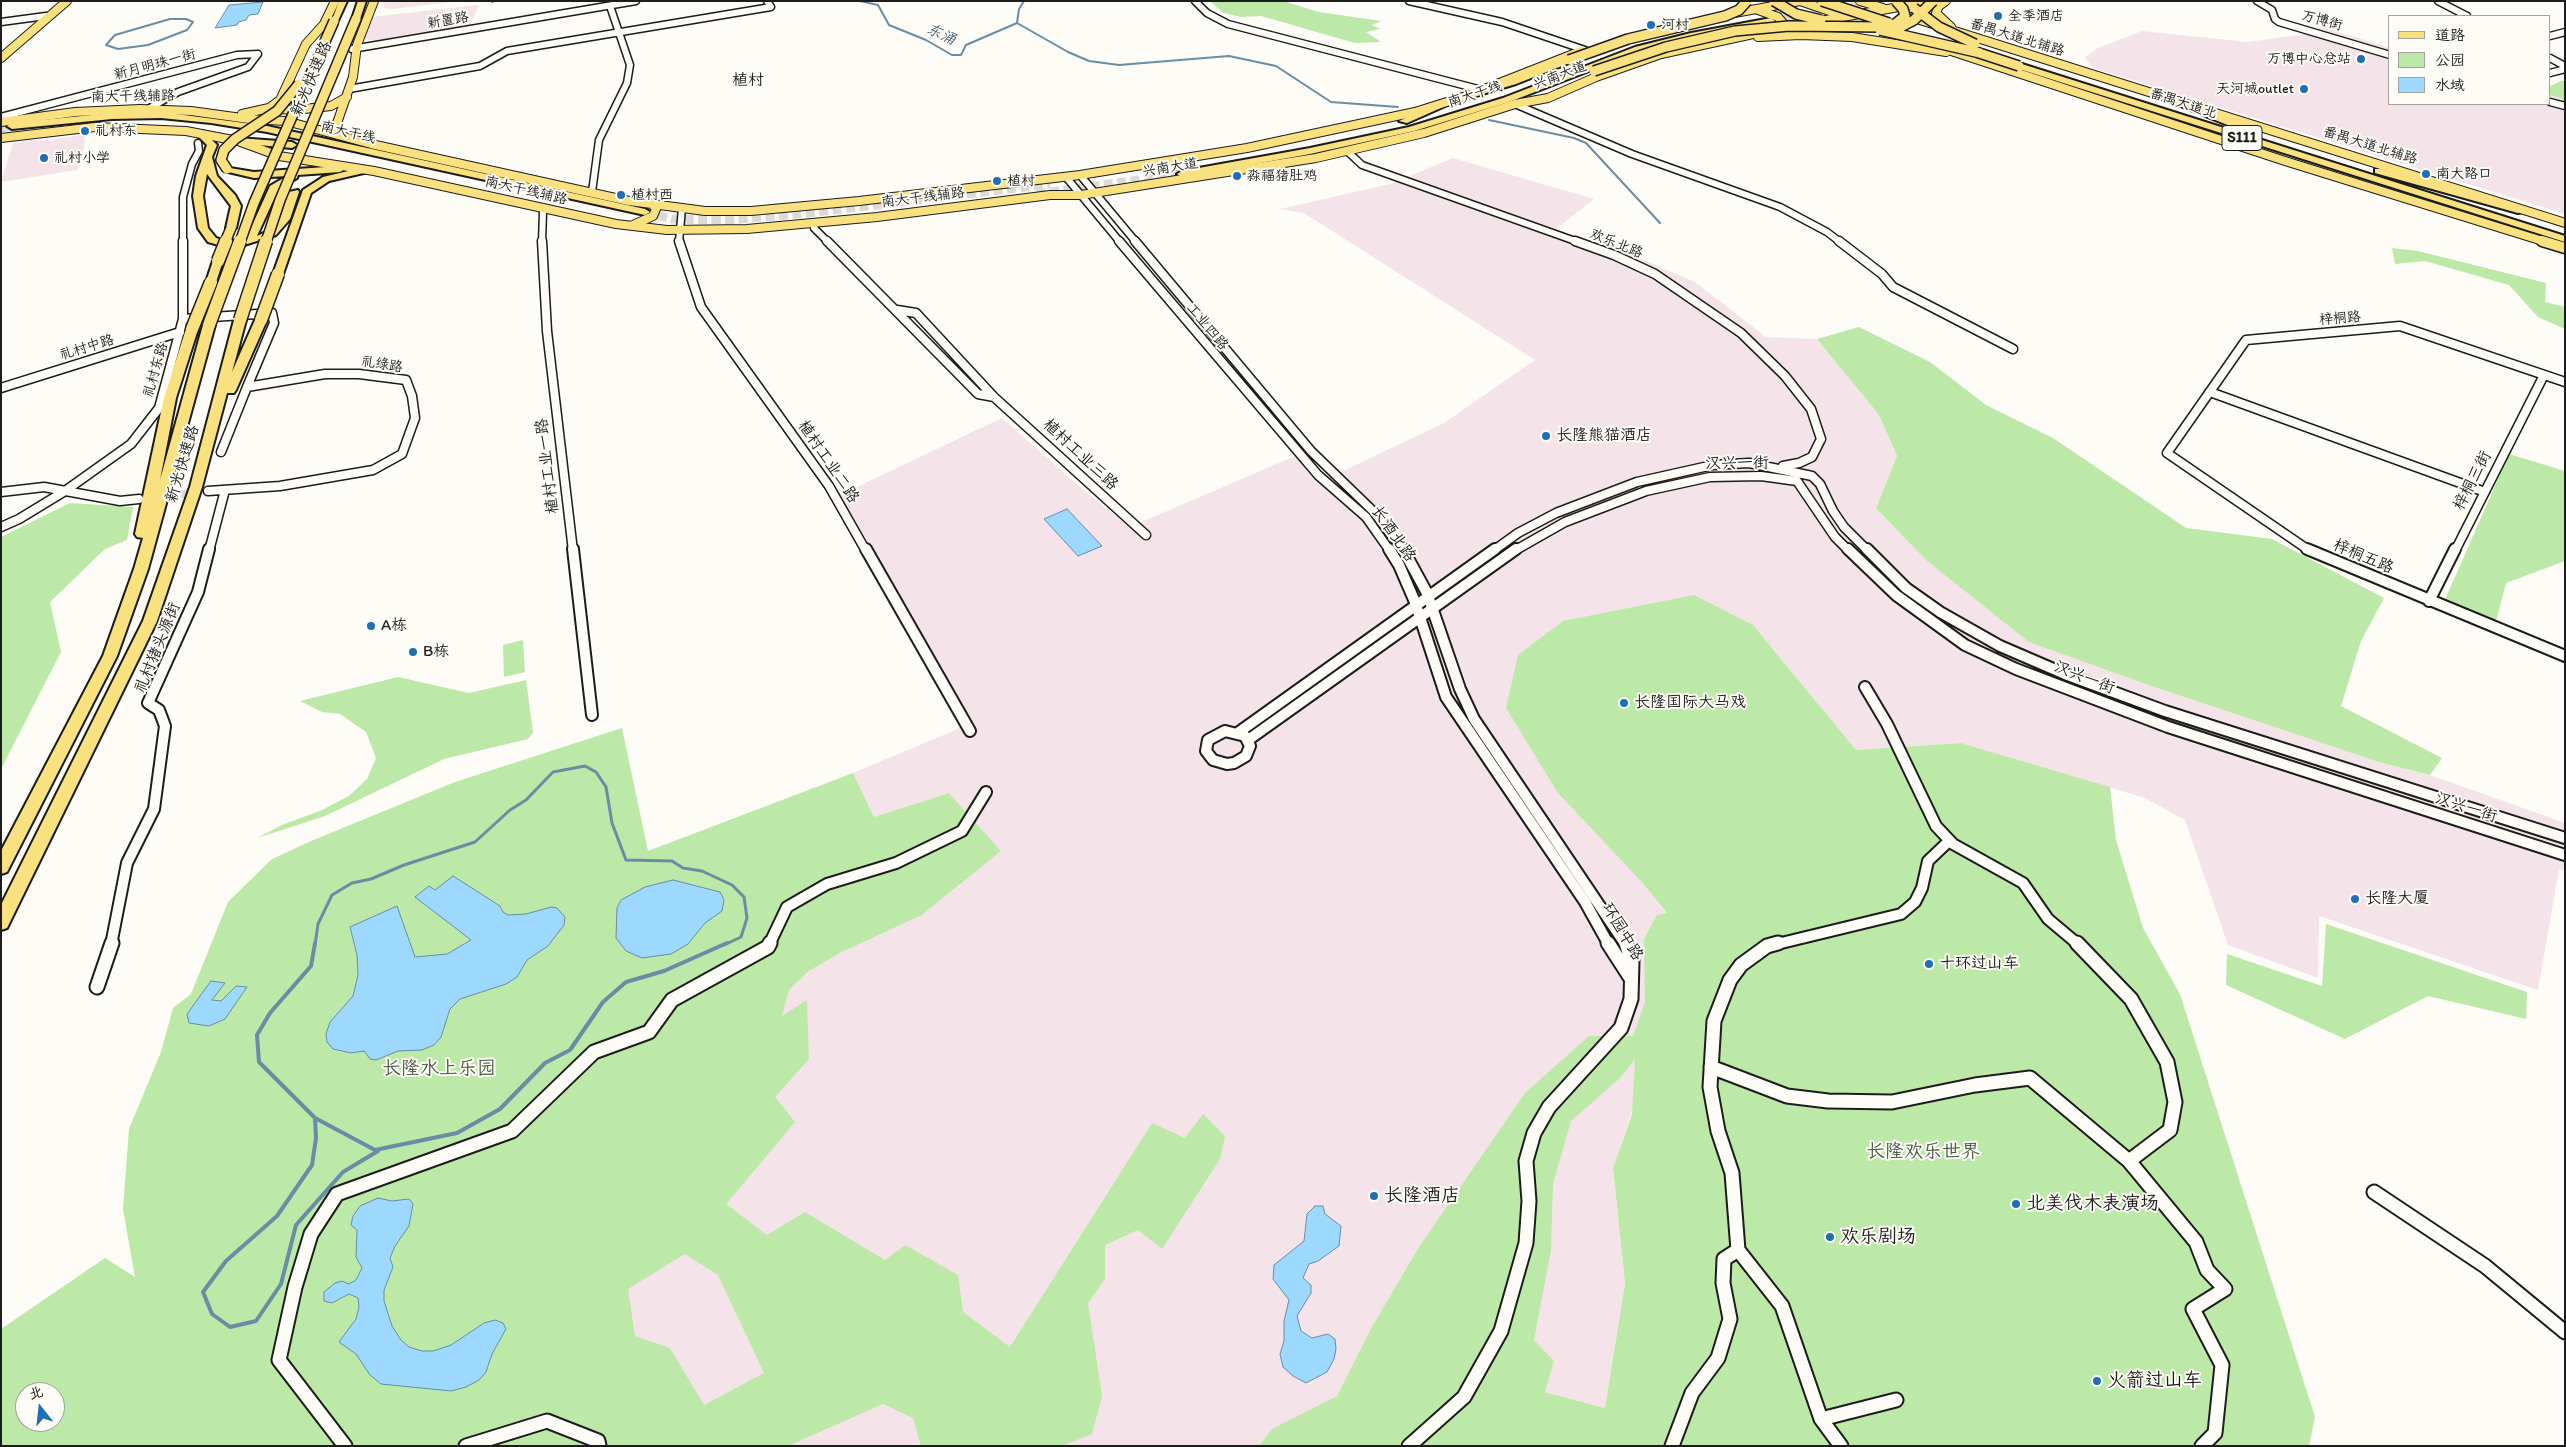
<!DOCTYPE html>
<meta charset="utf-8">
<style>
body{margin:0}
#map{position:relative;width:2566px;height:1447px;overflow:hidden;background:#fdfcf7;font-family:Itim,"LXGW WenKai TC",sans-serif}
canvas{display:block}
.frame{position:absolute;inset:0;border:2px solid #1c1c1c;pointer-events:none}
.legend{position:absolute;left:2388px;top:15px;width:162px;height:90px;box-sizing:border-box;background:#fdfcf7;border:1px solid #a3a29f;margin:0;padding:6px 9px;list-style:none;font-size:15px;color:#1c1c1c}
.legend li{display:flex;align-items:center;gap:10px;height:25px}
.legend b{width:25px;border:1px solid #a3a29f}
.north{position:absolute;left:15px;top:1382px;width:50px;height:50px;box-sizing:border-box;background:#fdfcf7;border:1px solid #a3a29f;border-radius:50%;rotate:344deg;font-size:14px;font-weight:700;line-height:20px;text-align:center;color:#1c1c1c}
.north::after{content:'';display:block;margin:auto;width:18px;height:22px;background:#1f6fb2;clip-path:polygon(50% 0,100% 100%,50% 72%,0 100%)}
</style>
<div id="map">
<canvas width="2566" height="1447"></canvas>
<div class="frame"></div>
<ul class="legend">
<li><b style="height:6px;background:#fae180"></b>道路</li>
<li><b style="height:14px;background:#bce9a7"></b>公园</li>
<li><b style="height:14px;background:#9dd9fe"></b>水域</li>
</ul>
<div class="north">北</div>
</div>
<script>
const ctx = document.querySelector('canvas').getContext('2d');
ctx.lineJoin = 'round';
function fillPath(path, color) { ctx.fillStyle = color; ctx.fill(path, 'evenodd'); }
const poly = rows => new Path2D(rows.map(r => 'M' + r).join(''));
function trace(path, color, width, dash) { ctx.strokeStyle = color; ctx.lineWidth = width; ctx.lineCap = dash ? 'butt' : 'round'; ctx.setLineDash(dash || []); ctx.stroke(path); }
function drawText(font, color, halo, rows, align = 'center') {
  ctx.font = font + ' Itim,"LXGW WenKai TC",sans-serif'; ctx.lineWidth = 4; ctx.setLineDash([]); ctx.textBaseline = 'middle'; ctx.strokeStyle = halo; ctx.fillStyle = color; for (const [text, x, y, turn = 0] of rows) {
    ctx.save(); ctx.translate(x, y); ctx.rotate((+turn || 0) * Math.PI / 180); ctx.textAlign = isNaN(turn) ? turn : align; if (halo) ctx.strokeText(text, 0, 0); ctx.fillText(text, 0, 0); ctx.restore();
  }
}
fillPath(poly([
 [385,1,459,1,392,9,383,8],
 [479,5,469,28,384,42,364,39,371,17],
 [2322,27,2390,48,2390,104,2550,104,2550,95,2565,100,2565,214,2093,68,2085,57,2098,48,2142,31,2248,42,2306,34],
 [85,134,84,147,77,170,1,182,13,143,29,140,52,140],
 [1453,158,1594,199,1556,229,1644,260,1695,282,1766,337,1817,339,1879,415,1897,456,1876,508,2382,763,2430,775,2565,823,2565,871,2559,869,2538,990,2319,916,2318,978,2228,945,2185,820,2145,798,1961,743,1856,750,1753,625,1640,880,1689,941,1613,1168,1625,1283,1605,1408,1509,1382,1469,1446,618,1446,611,1284,780,1020,789,990,809,971,840,953,922,915,1001,851,949,793,874,817,853,773,953,731,972,720,840,495,1002,418,1081,488,1130,527,1295,456,1319,486,1320,482,1444,423,1535,360,1304,213,1280,209,1390,184]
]), '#f4e4e9');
fillPath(poly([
 [1210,1,1283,1,1319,12,1381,21,1372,25,1380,29,1366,32,1381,42,1355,43,1261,16,1241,17,1223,13],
 [2561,81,2565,81,2565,100,2550,95,2550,86],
 [2392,248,2418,251,2546,283,2545,302,2565,307,2565,329,2538,317,2509,285,2425,261,2395,264],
 [1859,327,1930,362,1986,405,2053,438,2186,528,2272,539,2384,598,2361,641,2341,706,2442,758,2430,775,2382,763,2143,683,2029,642,1926,560,1876,508,1897,456,1879,415,1817,339],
 [2509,454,2565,471,2565,561,2506,583,2496,621,2444,602],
 [70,503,133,507,127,540,105,549,50,602,61,652,1,769,1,537],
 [1694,595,1753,625,1856,750,1961,743,2110,787,2116,840,2143,928,2180,994,2315,1417,2309,1446,1259,1446,1272,1429,1337,1396,1372,1327,1419,1247,1525,1093,1589,1036,1633,1036,1645,1002,1644,939,1657,915,1667,913,1640,880,1558,793,1506,708,1518,655,1563,621],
 [1635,1059,1632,1114,1613,1168,1625,1283,1605,1408,1545,1392,1554,1361,1534,1340,1551,1250,1553,1184,1571,1121,1620,1078],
 [523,640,525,672,504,677,503,645],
 [398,677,469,693,526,680,533,733,528,739,444,759,325,816,257,838,282,825,322,810,349,796,367,779,376,758,366,732,340,714,322,712,300,701],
 [622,728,648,851,853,773,874,817,949,793,1001,851,922,915,840,953,809,971,789,990,782,1016,807,1000,809,1059,775,1097,795,1122,726,1204,767,1235,805,1212,885,1260,905,1245,958,1275,963,1312,1010,1347,1152,1123,1185,1138,1203,1114,1225,1136,1220,1159,1162,1249,1138,1230,1105,1245,1105,1279,1088,1303,1102,1396,1092,1434,1062,1446,921,1446,913,1418,883,1404,788,1446,1,1446,1,1329,105,1258,135,1277,123,1209,129,1129,161,1052,173,1008,191,994,228,902,272,859,311,841,455,782],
 [685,1254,718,1275,764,1373,704,1405,670,1348,635,1336,628,1289],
 [25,1392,55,1392,55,1422,25,1422],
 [2326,924,2527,992,2526,1019,2428,996,2345,1039,2226,985,2227,954,2322,986]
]), '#bce9a7');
const water = poly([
 [263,2,258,14,249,15,246,20,238,22,237,25,215,28,229,5,263,2],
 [1067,509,1102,546,1078,556,1044,519,1067,509],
 [453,876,500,906,503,912,508,915,526,914,551,907,557,908,565,917,564,925,548,946,527,960,517,977,506,984,460,999,450,1009,441,1037,434,1045,422,1050,398,1051,376,1060,370,1059,364,1051,351,1053,333,1049,327,1042,326,1034,330,1022,353,996,358,975,357,955,350,927,397,906,415,957,447,954,471,940,415,897,429,886,435,890,453,876],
 [673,880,720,892,724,900,722,911,705,923,688,944,671,954,642,958,626,951,616,938,617,908,621,900,645,887,673,880],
 [211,981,225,983,212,1000,221,1001,236,986,247,987,225,1019,209,1026,189,1023,187,1014,211,981],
 [378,1198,392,1201,409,1199,413,1204,409,1226,395,1246,390,1258,393,1267,384,1290,384,1301,392,1326,401,1340,409,1347,422,1351,433,1351,451,1345,484,1323,495,1320,503,1323,506,1329,492,1354,486,1372,479,1380,466,1387,451,1391,381,1384,370,1375,356,1354,339,1342,356,1319,359,1307,358,1298,349,1294,332,1303,324,1301,324,1292,335,1283,342,1281,349,1284,356,1280,362,1268,356,1257,357,1230,351,1225,353,1216,360,1206,378,1198],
 [1315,1206,1323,1206,1325,1214,1341,1226,1339,1246,1318,1261,1309,1264,1303,1278,1311,1285,1311,1293,1297,1316,1301,1331,1312,1338,1328,1334,1335,1339,1336,1349,1334,1359,1327,1372,1306,1383,1293,1376,1283,1367,1280,1354,1284,1341,1284,1321,1289,1300,1273,1279,1274,1265,1304,1241,1307,1214,1315,1206]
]);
fillPath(water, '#9dd9fe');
trace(water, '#698da4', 1);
trace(poly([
 [860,1,878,5,889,25,926,40,952,55,961,55,966,45,1017,23],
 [1024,1,1019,9,1017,23,1068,52,1089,61,1119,65,1229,56,1276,66,1331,102,1398,107],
 [492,2,494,1],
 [170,19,186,19,193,22,187,30,148,45,118,49,106,45,115,35,170,19],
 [1489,120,1574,138,1586,143,1660,223]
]), '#698da4', 2);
trace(poly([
 [315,945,318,924,332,895,352,883,371,879,404,865,475,842,510,810,526,800,553,772,585,766,596,772,606,787,612,823,626,860,672,861,683,868,702,871,732,885,744,897,747,918,741,937,724,945]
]), '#698da4', 3);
trace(poly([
 [315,943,311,966,270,1013,257,1035,259,1062,315,1118,375,1150,457,1133,500,1109,545,1063,570,1050,603,1002,626,982,664,971,727,943],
 [315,1118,316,1138,312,1165,277,1216,226,1261,203,1292,212,1314,230,1327,256,1321,281,1284,296,1225,343,1172,378,1151]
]), '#698da4', 4);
trace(poly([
 [157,497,208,491]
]), '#dbdad6', 8, [8, 4]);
trace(poly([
 [1771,21,1884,1],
 [1,128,12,126],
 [1037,194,1182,174],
 [645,212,672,219,729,220,808,213,1050,184]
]), '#dbdad6', 9, [9, 4.5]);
const minorFar3 = poly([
 [1195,1,1207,13,1228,24,1482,90],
 [1409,1,1502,22,1585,50],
 [2257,1,2272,10,2275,19,2279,22,2390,55],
 [2438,1,2467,16],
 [1,22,46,16],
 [2550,36,2565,32],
 [352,49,636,1],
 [2550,58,2565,66],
 [2550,73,2565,69],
 [349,89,480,66,507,51,771,7,767,1],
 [2550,102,2565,106],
 [1515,104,1632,154,1780,207,1827,232,1840,242],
 [1,117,237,55,258,54,248,67,178,92,148,109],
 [1347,151,1362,165,1578,242],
 [1080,175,1136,242],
 [1066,177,1120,242],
 [592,192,599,140,627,83,630,65,610,6],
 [814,228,828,242],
 [183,242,183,197,192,164,199,151,198,143],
 [542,242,543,212],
 [679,242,682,208]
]);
const minorFar2 = poly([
 [542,241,547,331,573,551],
 [679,241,701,307,829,486,866,551],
 [827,241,978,394,994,397],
 [1119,241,1318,475,1366,517,1390,551],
 [1135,241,1311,451,1374,512,1404,551],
 [1575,241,1614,255,1655,274,1741,333,1785,376,1811,409,1821,439],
 [1839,241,1882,274,1893,287,2013,349],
 [897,310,916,313,994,397,1146,535],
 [183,319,272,313,274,323,247,387,325,374,359,374,406,380,412,396,415,418,402,454,373,470,280,486,208,491],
 [1,388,180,332],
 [2210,392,2485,492],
 [221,452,247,387],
 [1783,466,1799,463,1812,457,1821,439],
 [1,492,44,487,120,501,139,499],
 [1,527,19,519,65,491,131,444,159,408,183,319,183,241],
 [209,551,225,490],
 [1493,551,1518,533,1556,513,1637,482,1713,465,1749,463,1812,476,1820,484,1833,511,1844,527,1868,551],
 [1514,551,1565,522,1646,491,1710,477,1761,476,1797,481,1835,537,1849,551],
 [2310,551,2167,453,2246,340,2400,326,2565,382],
 [2455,551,2544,375]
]);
const minorFar1 = poly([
 [573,549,592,715],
 [866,549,970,731],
 [1389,549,1399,565,1415,602,1446,697,1585,902,1609,945],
 [1403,549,1427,593,1460,689,1474,719,1626,945],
 [1848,549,1896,595,1965,645,2016,669,2168,727,2565,855],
 [1867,549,1906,588,1940,612,2000,646,2065,674,2165,711,2565,838],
 [2307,549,2565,656],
 [2429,601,2455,549],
 [1865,687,1887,724,1936,826,1953,844,2023,883,2048,919,2079,945],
 [1225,731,1245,736,1250,746,1246,756,1234,763,1227,764,1213,760,1206,751,1208,740,1225,731],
 [1239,732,1495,549],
 [1248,740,1516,549],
 [111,945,127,863,154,809,165,726,159,710,148,703,198,592,209,549],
 [769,945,787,907,827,884,896,863,962,831,986,792],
 [1773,945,1901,914,1915,902,1922,888,1928,861,1949,841]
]);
const minor = poly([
 [1608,943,1630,977],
 [1778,943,1767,946,1741,965,1730,980,1714,1021,1710,1087,1718,1131,1732,1173,1738,1250,1782,1306,1821,1419,1841,1446],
 [2077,943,2131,999,2167,1062,2175,1102,2170,1130,2129,1161],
 [97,987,112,943],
 [1711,1067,1787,1096,1828,1101,1892,1102,1975,1085,2030,1078,2129,1161,2196,1242,2207,1270,2225,1289,2193,1309,2222,1365,2215,1433,2202,1446],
 [2374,1192,2485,1266,2565,1332],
 [1821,1419,1896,1400],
 [345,1446,279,1360,295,1287,311,1234,337,1194,512,1131,594,1052,649,1032,672,1000,768,947,770,943],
 [466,1446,547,1421,598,1441,599,1446],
 [1409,1446,1464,1397,1501,1331,1526,1243,1529,1201,1526,1161,1534,1133,1549,1107,1621,1028,1631,999,1632,961,1626,943],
 [1672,1446,1692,1393,1718,1358,1730,1319,1723,1283,1724,1259,1738,1250]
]);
const majorFar1 = poly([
 [1800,1,1844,16],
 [1860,1,1883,8],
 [1946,1,1939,6,1936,13,1951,27],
 [1758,10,1778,17,1783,23,1778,29],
 [1729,14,1800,1],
 [1904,15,2565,223],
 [1809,23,1932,1],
 [1758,37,1801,35,1852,37,1946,52],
 [1939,47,2285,161,2546,242],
 [1,58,67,1],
 [278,103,279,109,295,110,331,106,347,97],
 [242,114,269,108,280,100,306,44,324,24,335,1],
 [1,122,75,112,140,109,191,111,249,119,286,121,371,144,629,201,705,211,751,211,859,201,1080,175,1247,148,1415,112,1469,95,1581,51],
 [339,135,336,126,353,77,357,45,374,1],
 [1,138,95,127,186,131,238,141,279,156,374,171,616,224,667,230,747,229,877,217,1050,195,1081,195,1316,158,1424,133,1515,104,1548,98,1596,77,1661,54,1767,31],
 [633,225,653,216,656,209,652,204]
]);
const major = poly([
 [2542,241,2565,248]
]);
const highway = poly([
 [339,1,347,1,337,23,331,23,339,1],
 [358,1,366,1,360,19,356,22,352,19,358,1],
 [1771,18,1775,21,1774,23,1641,51,1509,102,1414,131,1310,154,1182,177,1177,174,1182,171,1310,148,1409,127,1503,98,1635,47,1691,33,1771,18],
 [1569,57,1573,60,1572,62,1516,84,1469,98,1464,95,1569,57],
 [2016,64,2022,64,2565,236,2565,242,2016,68,2016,64],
 [2166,94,2246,126,2248,128,2240,130,2163,99,2161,97,2166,94],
 [1449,98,1454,101,1452,103,1407,123,1399,121,1449,98],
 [161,112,267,126,645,209,650,212,645,215,267,132,211,123,161,118,112,119,12,129,7,126,12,123,112,113,161,112],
 [197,131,203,131,217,145,212,157,217,176,235,195,241,206,236,228,227,230,226,228,231,206,207,174,203,196,208,228,216,238,226,241,238,240,250,230,270,186,287,176,254,178,224,171,224,167,254,172,340,166,345,169,340,172,298,175,297,178,279,188,257,236,268,231,280,218,289,192,298,190,299,192,290,219,276,235,241,246,222,246,208,242,198,228,193,196,196,176,207,145,197,135,197,131],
 [238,138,292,142,297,145,292,148,235,143,233,141,238,138],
 [365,167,368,168,368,172,329,181,311,193,283,274,282,276,274,276,273,274,303,190,323,177,365,167],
 [2375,169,2381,169,2527,211,2518,213,2375,173,2375,169],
 [218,258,223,261,216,282,211,285,207,284,206,282,213,261,218,258],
 [240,317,246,320,232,372,255,320,261,317,267,320,236,390,234,393,227,393,202,487,157,621,7,928,1,930,1,905,143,621,190,487,234,320,240,317],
 [209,322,215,325,148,569,117,656,7,872,1,874,1,851,103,656,134,569,143,538,137,537,135,534,164,398,186,329,192,326,198,329,176,398,160,480,203,325,209,322]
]);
trace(minorFar3, '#1c1c1c', 9);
trace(minorFar2, '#1c1c1c', 11);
trace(minorFar1, '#1c1c1c', 14);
trace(minor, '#1c1c1c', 17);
trace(majorFar1, '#1c1c1c', 10);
trace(major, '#1c1c1c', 13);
trace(highway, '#1c1c1c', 4);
trace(minorFar3, '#fdfcf7', 6);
trace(minorFar2, '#fdfcf7', 8);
trace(minorFar1, '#fdfcf7', 10);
trace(minor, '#fdfcf7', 13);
trace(majorFar1, '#fae180', 8);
trace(major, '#fae180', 10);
fillPath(highway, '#fae180');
const highwayBridgeFar1 = poly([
 [1774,1,1796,14,1821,20],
 [1822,1,1889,23],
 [1914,8,1939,27,1975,44],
 [1897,29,1914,20,1933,1],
 [1880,30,1980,53],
 [1973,51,2019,66],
 [1569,60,1628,39,1725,16,1739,10,1747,1],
 [1594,71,1666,47,1735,31,1789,26,1880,27,1895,24,1905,16,1903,9,1896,1],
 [227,169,221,160,224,150,235,139,277,111,299,84],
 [225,242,231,228],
 [240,242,254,203,334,21],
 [266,242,280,200,356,19]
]);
const highwayBridge = poly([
 [218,261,226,241],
 [240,320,266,241],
 [261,320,278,274],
 [209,325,240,241],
 [192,329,211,282]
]);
trace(highwayBridgeFar1, '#1c1c1c', 12, []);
trace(highwayBridge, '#1c1c1c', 15, []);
trace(highwayBridgeFar1, '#fae180', 9);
trace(highwayBridge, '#fae180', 12);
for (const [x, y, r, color] of [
 [1998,16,5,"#1f6fb2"],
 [1651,25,5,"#1f6fb2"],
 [2361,59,5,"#1f6fb2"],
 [2304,89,5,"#1f6fb2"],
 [85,131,5,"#1f6fb2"],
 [44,158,5,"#1f6fb2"],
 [2426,174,5,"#1f6fb2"],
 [1237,176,5,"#1f6fb2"],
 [997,181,5,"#1f6fb2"],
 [621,195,5,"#1f6fb2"],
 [1546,436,5,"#1f6fb2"],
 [371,626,5,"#1f6fb2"],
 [413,652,5,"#1f6fb2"],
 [1624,703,5,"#1f6fb2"],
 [2355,899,5,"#1f6fb2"],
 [1929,964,5,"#1f6fb2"],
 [1374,1196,5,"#1f6fb2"],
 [2016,1204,5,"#1f6fb2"],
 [1830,1237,5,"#1f6fb2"],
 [2097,1381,5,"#1f6fb2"]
]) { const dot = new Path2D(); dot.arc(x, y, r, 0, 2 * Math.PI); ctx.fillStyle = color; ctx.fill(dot); trace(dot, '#fdfcf7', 2); }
drawText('14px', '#1c1c1c', '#fdfcf7', [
 ["全季酒店",2008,16],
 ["河村",1661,25],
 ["万博中心总站",2351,59,"right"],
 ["天河城outlet",2294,89,"right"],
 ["礼村东",95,131],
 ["礼村小学",54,158],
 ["南大路口",2436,174],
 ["淼福猪肚鸡",1247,176],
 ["植村",1007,181],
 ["植村西",631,195]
], 'left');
drawText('14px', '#1c1c1c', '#fdfcf7', [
 ["新置路",448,21,-10],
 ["万博街",2322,21,15],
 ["番禺大道北铺路",2017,38,17],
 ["新月明珠一街",155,65,-15],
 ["兴南大道",1560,76,-21],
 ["南大干线",1475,95,-18],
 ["南大干线辅路",133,97,-1],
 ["番禺大道北",2183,104,18],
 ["南大干线",348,133,13],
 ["番禺大道北辅路",2370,146,17],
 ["兴南大道",1170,168,-9],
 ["南大干线辅路",526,191,13],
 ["南大干线辅路",923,198,-7],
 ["欢乐北路",1616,244,22],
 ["梓桐路",2340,319,-5],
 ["工业四路",1207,327,50],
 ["礼村中路",87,348,-17],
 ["礼绿路",382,365,9],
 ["礼村东路",156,370,-74]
]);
drawText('italic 15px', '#495e6b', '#fdfcf7', [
 ["东涌",941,35,25]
]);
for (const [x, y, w] of [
 [2242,138,40]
]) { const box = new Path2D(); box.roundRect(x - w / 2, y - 12.5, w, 25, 4); ctx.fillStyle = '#fdfcf7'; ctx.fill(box); trace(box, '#1c1c1c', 1); }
drawText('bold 15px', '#1c1c1c', null, [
 ["S111",2242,138]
]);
drawText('16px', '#1c1c1c', '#fdfcf7', [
 ["新光快速路",312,79,-67],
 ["植村工业三路",1080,455,43],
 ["植村工业二路",828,462,56],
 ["新光快速路",183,464,-73],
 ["汉兴一街",1737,464,-1],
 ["植村工业一路",548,466,-97],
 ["梓桐三街",2473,481,-63],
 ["长酒北路",1393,534,55],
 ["梓桐五路",2363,557,23],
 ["礼村猪头源街",158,648,-68],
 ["汉兴一街",2084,678,21],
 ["汉兴一街",2466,808,18],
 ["环园中路",1622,932,59]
]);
drawText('16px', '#1c1c1c', '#fdfcf7', [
 ["植村",748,81]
]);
drawText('16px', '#1c1c1c', '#fdfcf7', [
 ["长隆熊猫酒店",1556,436],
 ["A栋",381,626],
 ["B栋",423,652],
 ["长隆国际大马戏",1634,703],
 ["长隆大厦",2365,899],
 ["十环过山车",1939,964]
], 'left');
drawText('19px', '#4c5a46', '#fdfcf7', [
 ["长隆水上乐园",439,1069],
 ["长隆欢乐世界",1923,1152]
]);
drawText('19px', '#1c1c1c', '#fdfcf7', [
 ["长隆酒店",1384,1196],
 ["北美伐木表演场",2026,1204],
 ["欢乐剧场",1840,1237],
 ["火箭过山车",2107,1381]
], 'left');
</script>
